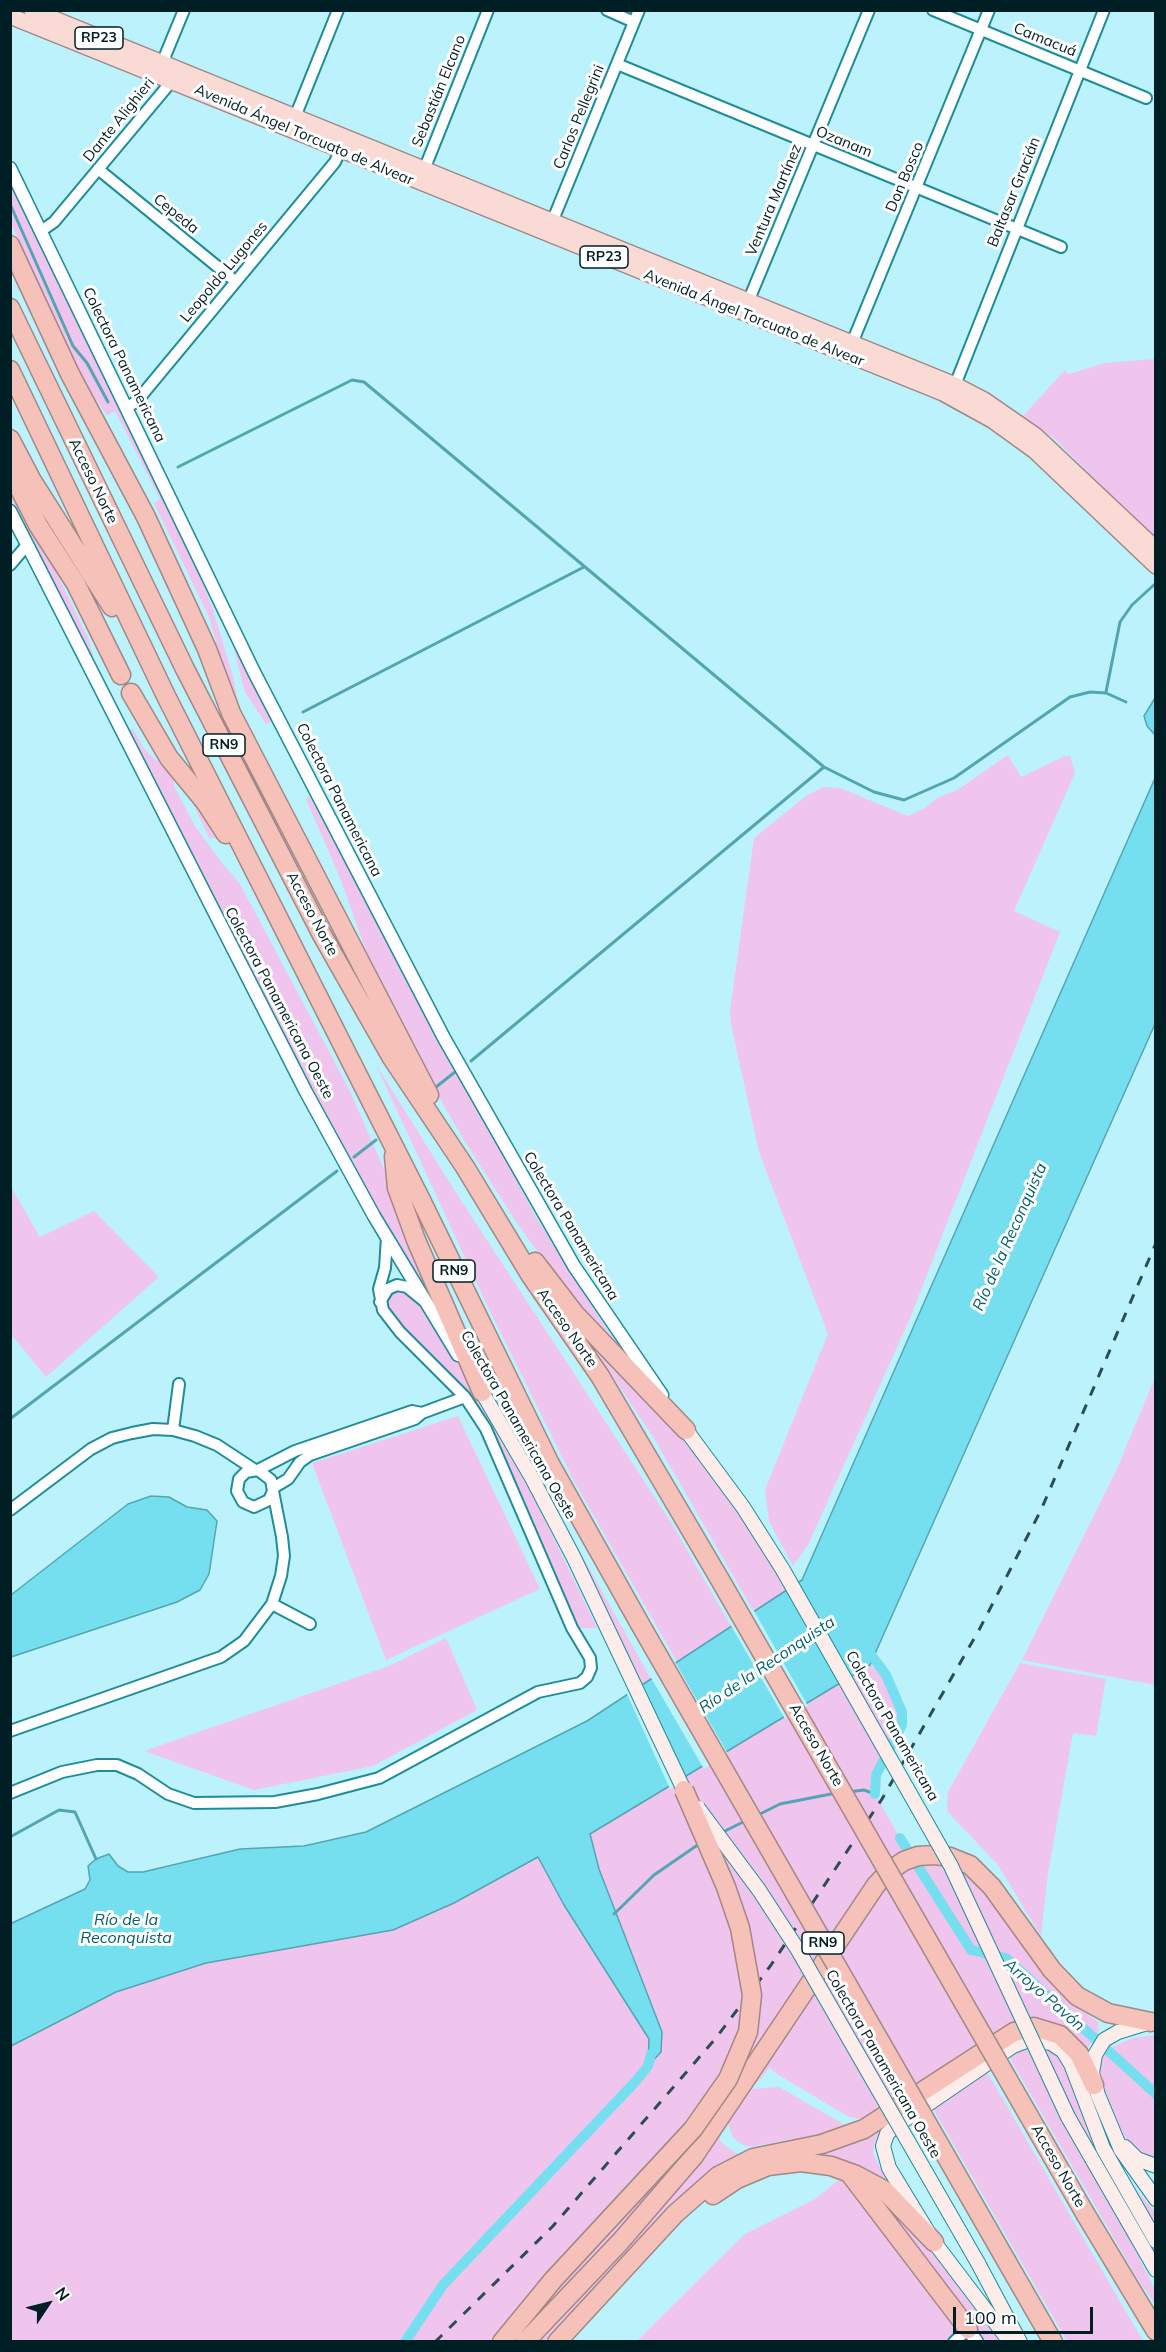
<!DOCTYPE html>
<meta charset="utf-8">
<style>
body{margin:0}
#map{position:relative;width:1166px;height:2352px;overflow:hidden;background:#bcf2fc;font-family:Mulish,sans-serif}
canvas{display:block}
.frame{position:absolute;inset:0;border:12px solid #001f24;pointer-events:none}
.north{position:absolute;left:18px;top:2274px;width:60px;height:60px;-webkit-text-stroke:4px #fff;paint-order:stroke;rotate:55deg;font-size:16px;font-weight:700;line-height:24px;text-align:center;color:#001f24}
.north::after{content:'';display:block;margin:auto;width:21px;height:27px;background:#001f24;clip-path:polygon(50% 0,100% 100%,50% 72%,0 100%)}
.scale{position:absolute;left:953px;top:2307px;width:140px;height:27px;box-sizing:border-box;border:3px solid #001f24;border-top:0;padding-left:8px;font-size:18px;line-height:21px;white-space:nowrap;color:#001f24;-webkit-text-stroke:4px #fff;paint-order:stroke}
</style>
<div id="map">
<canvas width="1166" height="2352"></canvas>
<div class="frame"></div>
<div class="north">N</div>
<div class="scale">100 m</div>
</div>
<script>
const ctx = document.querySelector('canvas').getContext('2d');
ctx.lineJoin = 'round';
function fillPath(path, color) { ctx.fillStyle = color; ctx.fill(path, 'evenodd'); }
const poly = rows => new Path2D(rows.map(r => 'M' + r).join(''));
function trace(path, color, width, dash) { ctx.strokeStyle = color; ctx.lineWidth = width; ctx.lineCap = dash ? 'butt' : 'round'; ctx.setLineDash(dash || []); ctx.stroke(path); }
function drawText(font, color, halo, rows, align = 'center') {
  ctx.font = font + ' Mulish,sans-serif'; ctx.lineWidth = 6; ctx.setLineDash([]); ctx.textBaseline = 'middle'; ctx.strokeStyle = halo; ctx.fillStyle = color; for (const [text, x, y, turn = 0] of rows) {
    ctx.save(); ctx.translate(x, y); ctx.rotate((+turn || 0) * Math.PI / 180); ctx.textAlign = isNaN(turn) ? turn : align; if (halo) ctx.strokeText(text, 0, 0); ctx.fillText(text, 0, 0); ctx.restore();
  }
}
fillPath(poly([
 [11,178,195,564,212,607,233,676,240,714,237,715,209,617,154,503,160,499,115,411,107,415,75,373,31,278,11,221],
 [1155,359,1155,540,1054,438,1022,417,1065,370,1069,374,1105,363],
 [11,479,89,640,93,656,89,658,11,498],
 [232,642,269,712,272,721,266,724,245,692],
 [133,729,145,750,174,776,174,786,195,826,222,863,240,884,350,1091,394,1192,448,1330,360,1181,243,960,127,731],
 [1008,755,1021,777,1065,756,1070,756,1075,773,1014,911,1060,932,911,1316,808,1545,793,1566,769,1521,765,1490,828,1334,759,1152,731,1024,730,1011,754,838,806,796,823,787,840,788,908,816,925,808,937,798,957,790],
 [185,786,195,798,215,838,209,838],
 [310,797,536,1217,605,1327,650,1388,584,1318,515,1220,464,1140,402,1034,377,981,340,878,306,799],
 [375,1063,453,1188,672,1524,731,1626,677,1662,574,1481,485,1301],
 [11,1187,40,1237,94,1211,159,1277,46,1377,11,1334],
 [396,1290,406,1291,418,1303,489,1412,535,1499,597,1628,578,1628,567,1609,496,1442,384,1306,388,1295],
 [574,1318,687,1440,756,1535,787,1590,754,1612,655,1440],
 [1155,1378,1155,1685,1022,1660,1116,1471],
 [458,1416,540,1589,386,1660,312,1463],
 [561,1518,651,1679,636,1689,573,1550],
 [446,1638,477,1710,373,1766,254,1790,144,1751,389,1666],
 [1020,1663,1106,1679,1096,1736,1073,1733,1048,1873,1041,1936,998,1865,947,1811,948,1792],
 [870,1665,886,1675,902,1712,902,1725,876,1774,875,1794,900,1838,904,1861,894,1868,724,2114,525,2341,11,2342,11,2046,116,1992,206,1963,393,1930,454,1903,538,1857,564,1905,649,2039,648,2065,662,2032,599,1869,590,1834],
 [937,1860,964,1867,984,1883,1051,1981,1083,2011,1098,2022,1099,2031,1085,2052,1050,2026,869,2120,849,2117,774,2072,770,2067,752,2089,779,2087,852,2129,826,2138,793,2139,750,2147,741,2144,732,2136,727,2119,717,2132,721,2142,741,2157,546,2341,539,2342,651,2220,881,1891,905,1869],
 [1155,2035,1155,2160,1131,2147,1121,2130,1103,2086,1099,2069,1103,2055,1114,2046,1133,2038],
 [1030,2047,1041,2047,1054,2053,1065,2068,1096,2149,1155,2255,1155,2260,1070,2106,1057,2113,1134,2247,1155,2290,1155,2304,1137,2278,1008,2055],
 [986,2070,1143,2341,1067,2341,932,2107],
 [887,2124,876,2139,873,2153,889,2185,803,2159],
 [849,2172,968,2329,954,2342,636,2342,745,2234,815,2199],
 [1123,2174,1155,2212,1155,2232],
 [878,2194,930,2249,999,2341,983,2341,976,2337,893,2223]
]), '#f0c5ed');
const water = poly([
 [1155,698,1156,698,1155,735,1147,726,1144,716,1155,698],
 [1155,778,1155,1024,870,1665,590,1834,599,1869,662,2032,661,2052,648,2066,649,2039,564,1905,538,1857,454,1903,393,1930,206,1963,116,1992,11,2046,10,1924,85,1889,90,1880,88,1866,96,1859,109,1854,118,1866,128,1872,143,1872,240,1849,304,1846,366,1832,587,1721,802,1580,1155,778],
 [151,1496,169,1497,187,1507,207,1510,217,1521,209,1574,200,1590,177,1602,11,1657,11,1595,128,1504,151,1496]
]);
fillPath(water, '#76dfef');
trace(water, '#53a5b2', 1.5);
fillPath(poly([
 [753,1609,808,1706,785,1719,730,1624],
 [674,1660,728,1754,704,1769,650,1676],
 [635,1686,682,1782,670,1789,626,1692]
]), '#bcf2fc');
trace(poly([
 [10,204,73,346,87,363,108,402],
 [178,467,352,380,364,382,824,767,874,792,904,800,954,778,1070,697,1090,692,1106,693,1126,702],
 [1106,692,1120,622,1132,605,1156,583],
 [303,712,584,567],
 [471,1061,824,767],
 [436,1087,455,1072],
 [354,1157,376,1140],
 [10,1419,337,1171],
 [848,1792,864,1790,875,1794],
 [756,1816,780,1804,836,1793],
 [721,1833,745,1821],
 [10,1837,59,1810,75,1812,96,1859],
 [614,1914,654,1875,699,1844]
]), '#53a5b2', 3);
trace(poly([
 [866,1648,886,1675,902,1712,902,1725,876,1775,875,1794],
 [900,1838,971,1950,1006,1958,1156,2094],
 [405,2342,443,2285,636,2081,648,2066,651,2054]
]), '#76dfef', 10);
const minor = poly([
 [607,10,634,22],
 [933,10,1146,98],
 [617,64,1061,247],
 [295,117,338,10],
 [98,169,235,281],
 [422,175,488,10],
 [550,227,639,10],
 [41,231,54,222,166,88,168,79,165,56,184,10],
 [748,302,869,10],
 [850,348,989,10],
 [955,385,1104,10],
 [126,408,137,401,335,162,340,151],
 [10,565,27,545],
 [380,1302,388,1289,397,1285,407,1287,423,1300],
 [422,1413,465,1397],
 [173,1430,179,1384],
 [258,1470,271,1480,273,1491,269,1500,254,1507,243,1502,237,1491,239,1479,246,1472,258,1470,295,1451,412,1411,422,1413,415,1419,310,1455,300,1462,288,1479,273,1488],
 [10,1510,91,1449,112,1438,132,1433,153,1429,173,1430,195,1436,217,1445,255,1470],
 [272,1604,310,1624],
 [10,1731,221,1657,244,1641,272,1604,281,1576,284,1556,282,1537,273,1491],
 [10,1793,62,1772,97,1765,117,1765,138,1774,168,1794,194,1803,275,1802,318,1794,379,1778,538,1692,580,1683,587,1677,591,1668,590,1658,572,1628,486,1429,465,1397,400,1332,383,1310,379,1289,385,1268,387,1237],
 [954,2342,968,2329]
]);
const tertiary = poly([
 [10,168,254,672,444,1038,574,1266,662,1395],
 [10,511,306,1092,374,1216,458,1355],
 [968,2329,977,2342]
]);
const secondary = poly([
 [482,1392,532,1478,574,1558,684,1790],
 [686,1430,743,1507,783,1570],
 [1150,2022,1118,2032,1104,2040,1095,2055,1092,2073,1098,2095,1121,2150,1156,2199],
 [1068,2117,1156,2270],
 [1125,2147,1137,2159,1156,2166],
 [978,2263,1020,2342],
 [1010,2342,934,2242,889,2168,883,2146,887,2134,893,2128,1013,2046,1029,2040,1051,2043,1063,2051,1071,2064,1103,2148,1156,2241]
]);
const primary = poly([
 [32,10,955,385,984,400,1036,436,1156,549],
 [10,16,943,393,992,420,1035,451,1156,566]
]);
const motorway = poly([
 [10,245,70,374,146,517,207,649,231,713,429,1095],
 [10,308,185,669,322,935,392,1058,465,1167,531,1276,600,1376,719,1578],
 [10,370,166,696,420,1198,550,1464,640,1624],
 [10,439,31,479,112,607],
 [10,470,38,525,76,584,121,675],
 [131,693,169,758,206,803,226,834],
 [394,1156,397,1188,416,1240,482,1392],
 [535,1262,575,1314,686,1430],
 [850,2174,968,2329],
 [713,2195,737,2179,768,2166,801,2162,831,2166,856,2175,884,2190,934,2242],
 [1086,2215,1156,2331],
 [1007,2262,1053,2342],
 [502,2342,553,2280],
 [525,2342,620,2242,694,2156,876,1885,888,1872,904,1861,918,1856,936,1855,950,1857,970,1865,992,1887,1052,1970,1077,1996,1108,2013,1151,2022],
 [557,2342,675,2214,718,2176,753,2158,822,2144,864,2129,1014,2032,1034,2027,1060,2035,1079,2054,1094,2085]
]);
trace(minor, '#1f8c9a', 14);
trace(tertiary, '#1f8c9a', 15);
trace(secondary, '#1f8c9a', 16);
trace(primary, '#9f8885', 18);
trace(motorway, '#9f8885', 21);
trace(minor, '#fff', 10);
trace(tertiary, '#fff', 12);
trace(secondary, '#fcecea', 14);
trace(primary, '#f9dad5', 15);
trace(motorway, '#f5c1b9', 18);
trace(poly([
 [435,2342,553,2226,716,2038,771,1965,882,1799,979,1630,1041,1510,1156,1243]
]), '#2a4e54', 3, [10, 10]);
const secondaryBridge = poly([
 [783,1570,951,1866,1068,2117],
 [698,1808,759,1890,798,1950,978,2263]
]);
const motorwayBridge = poly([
 [719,1578,1086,2215],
 [640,1624,1007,2262],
 [553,2280,693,2129,728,2079,748,2032,752,1995,740,1928,726,1887,684,1790]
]);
trace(secondaryBridge, '#1f8c9a', 16, []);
trace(motorwayBridge, '#9f8885', 21, []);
trace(secondaryBridge, '#fcecea', 14);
trace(motorwayBridge, '#f5c1b9', 18);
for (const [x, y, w] of [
 [99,38,48],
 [604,257,48],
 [224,745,42],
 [454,1271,42],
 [823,1943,42]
]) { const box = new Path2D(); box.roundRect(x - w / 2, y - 11, w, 22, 4.5); ctx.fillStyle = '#fff'; ctx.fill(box); trace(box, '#001f24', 1.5); }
drawText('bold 14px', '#001f24', null, [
 ["RP23",99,38],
 ["RP23",604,257],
 ["RN9",224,745],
 ["RN9",454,1271],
 ["RN9",823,1943]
]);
drawText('15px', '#001f24', '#fff', [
 ["Camacuá",1045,40,22],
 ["Sebastián Elcano",439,91,-68],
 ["Carlos Pellegrini",579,117,-68],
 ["Dante Alighieri",119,120,-51],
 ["Avenida Ángel Torcuato de Alvear",304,135,23],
 ["Ozanam",844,142,22],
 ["Don Bosco",905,177,-67],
 ["Baltasar Gracián",1014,192,-68],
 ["Ventura Martínez",774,200,-67],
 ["Cepeda",176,214,39],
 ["Leopoldo Lugones",224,272,-50],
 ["Avenida Ángel Torcuato de Alvear",754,318,22],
 ["Colectora Panamericana",124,365,64],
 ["Acceso Norte",93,481,64],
 ["Colectora Panamericana",339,800,63],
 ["Acceso Norte",312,914,62],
 ["Colectora Panamericana Oeste",279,1003,62],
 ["Colectora Panamericana",571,1226,59],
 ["Acceso Norte",567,1328,55],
 ["Colectora Panamericana Oeste",518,1425,60],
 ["Colectora Panamericana",892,1726,60],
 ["Acceso Norte",816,1745,60],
 ["Colectora Panamericana Oeste",883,2064,60],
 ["Acceso Norte",1058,2166,60]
]);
drawText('italic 16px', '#00616c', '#fff', [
 ["Río de la Reconquista",1010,1237,-66],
 ["Río de la Reconquista",767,1665,-34],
 ["Río de la",126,1920],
 ["Reconquista",126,1938],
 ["Arroyo Pavón",1044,1995,41]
]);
</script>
